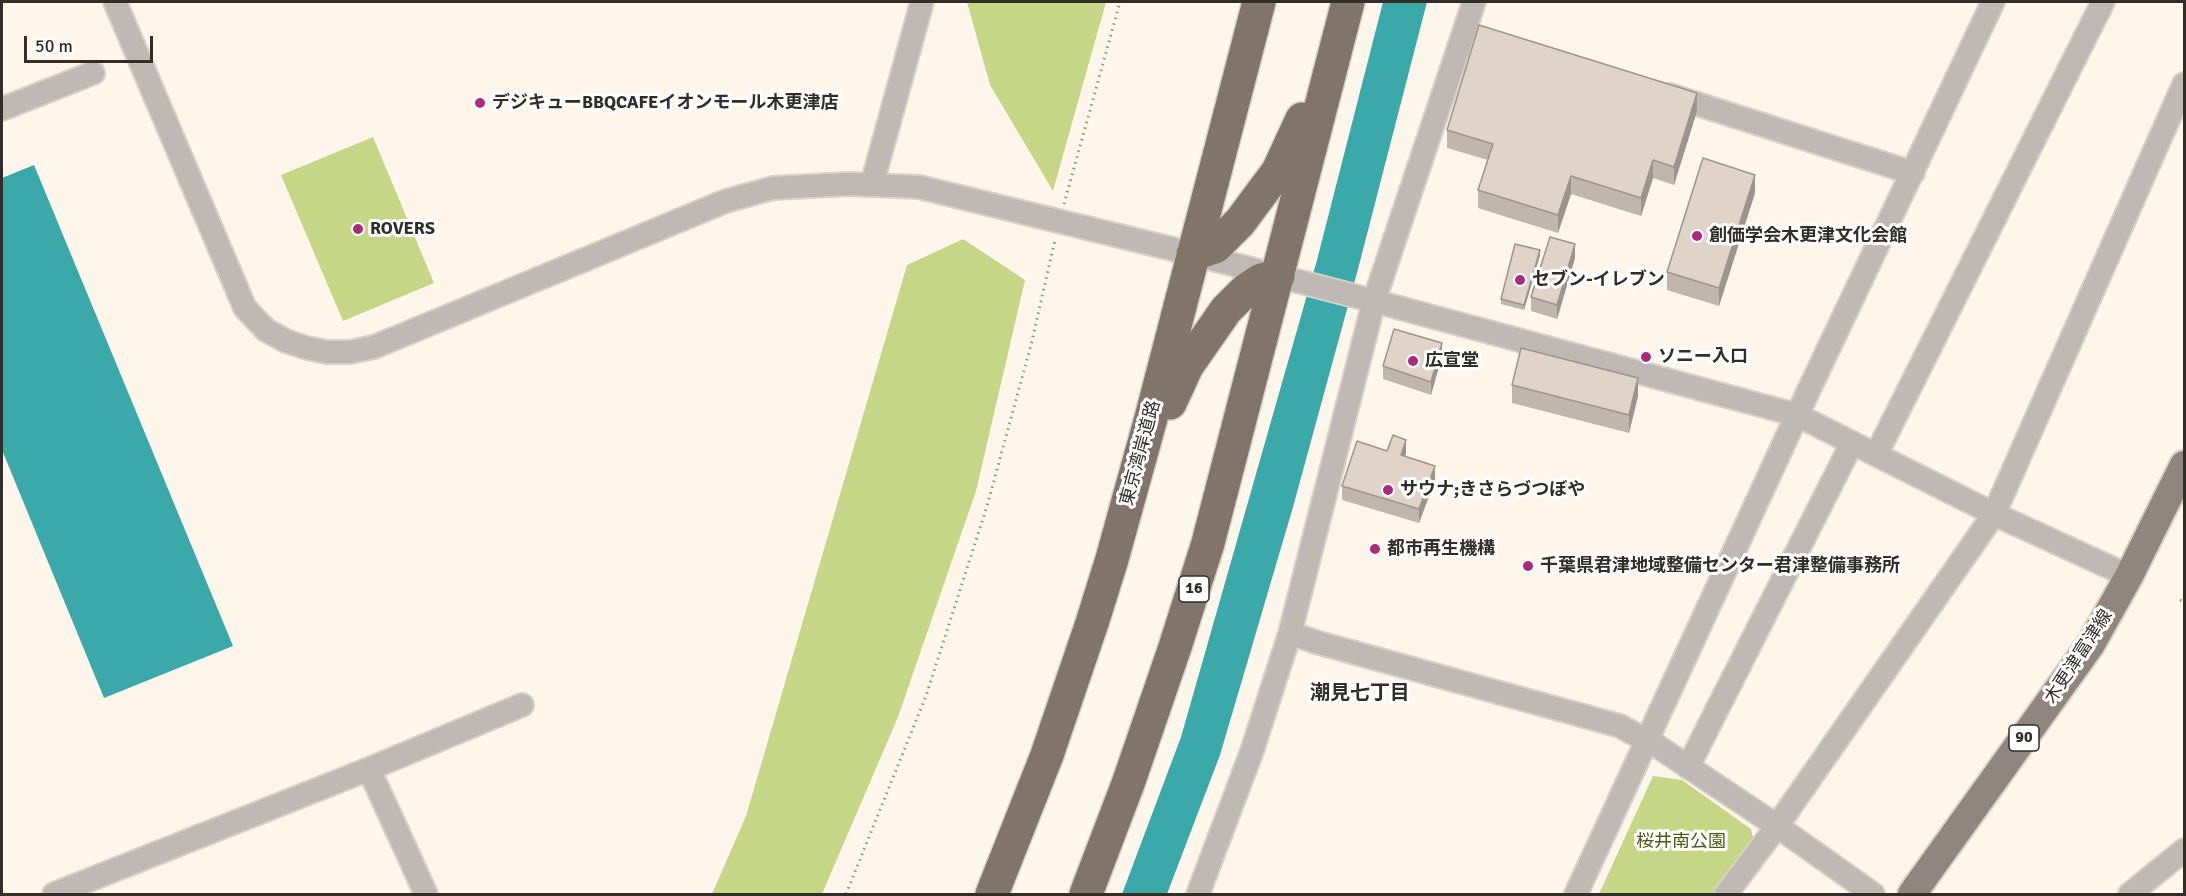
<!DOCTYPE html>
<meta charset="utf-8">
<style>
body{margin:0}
#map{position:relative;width:2186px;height:896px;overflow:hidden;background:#fef5eb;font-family:Signika,sans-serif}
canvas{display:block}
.frame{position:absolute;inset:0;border:3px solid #312d29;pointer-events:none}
.scale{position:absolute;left:24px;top:36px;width:129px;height:27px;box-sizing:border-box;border:3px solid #312d29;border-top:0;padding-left:8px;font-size:18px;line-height:21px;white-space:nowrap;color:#312d29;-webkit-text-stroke:4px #fff;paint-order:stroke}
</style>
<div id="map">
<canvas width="2186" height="896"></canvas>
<div class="frame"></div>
<div class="scale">50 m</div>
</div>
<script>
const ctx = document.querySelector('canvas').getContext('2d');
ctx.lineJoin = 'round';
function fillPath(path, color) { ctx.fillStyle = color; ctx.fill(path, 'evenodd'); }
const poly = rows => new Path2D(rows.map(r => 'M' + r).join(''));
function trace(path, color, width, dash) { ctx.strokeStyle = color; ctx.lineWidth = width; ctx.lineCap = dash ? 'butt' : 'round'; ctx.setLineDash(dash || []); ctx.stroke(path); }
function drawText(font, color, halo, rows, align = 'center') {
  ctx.font = font + ' Signika,"Noto Sans JP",sans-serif'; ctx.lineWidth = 6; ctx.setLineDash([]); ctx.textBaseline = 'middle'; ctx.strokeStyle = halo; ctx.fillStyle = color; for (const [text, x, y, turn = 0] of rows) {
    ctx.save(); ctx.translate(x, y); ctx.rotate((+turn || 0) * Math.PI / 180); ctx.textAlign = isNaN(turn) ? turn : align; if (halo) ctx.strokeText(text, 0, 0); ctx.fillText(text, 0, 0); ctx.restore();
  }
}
fillPath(poly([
 [967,2,1106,2,1053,191,990,85],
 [373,137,434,283,343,321,281,175],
 [963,239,1025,280,976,491,898,717,822,894,712,894,746,816,907,265],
 [1653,776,1682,780,1751,829,1754,842,1716,894,1599,894]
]), '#c5d786');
fillPath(poly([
 [1383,2,1427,2,1358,269,1293,507,1220,755,1167,894,1122,894,1181,737,1317,260],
 [34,165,233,646,104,698,2,450,2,178]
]), '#3ba9aa');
const minor = poly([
 [115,2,245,308,266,330,286,341,307,348,327,352,350,352,374,347,726,201,773,188,849,184,919,187,1193,254,1374,301,1797,415,1994,514,2129,576],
 [1669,95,1913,173],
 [2,109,93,73],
 [872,184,922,2],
 [1876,455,2103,2],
 [1290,633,1319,643,1620,726,1657,746,1777,826,1873,894],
 [1688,767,1852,443],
 [369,769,426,894],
 [54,894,369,769,522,705],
 [1198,894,1252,751,1290,633,1374,301,1474,2],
 [1576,894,1797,415,1993,2],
 [1726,894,1777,826,1994,514,2184,84],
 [2130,894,2184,850]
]);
const major = poly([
 [1912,894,2091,644,2129,576,2184,465]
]);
const highway = poly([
 [1193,254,1215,247,1240,222,1278,171,1302,119],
 [1170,403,1187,366,1226,310,1246,290,1261,280,1278,276],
 [992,894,1047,755,1092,623,1112,559,1151,418,1259,2],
 [1086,894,1129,781,1175,647,1208,543,1348,2]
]);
trace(minor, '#d9d1c8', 26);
trace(major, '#d9d1c8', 32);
trace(highway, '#d9d1c8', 36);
trace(poly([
 [1064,204,1120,2],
 [2180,600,2184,602],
 [846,894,926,696,987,506,1031,345,1055,240]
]), '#979089', 3, [1.5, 4.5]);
trace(minor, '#bfb9b5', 22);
trace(major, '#90867f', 28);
trace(highway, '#80746b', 33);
fillPath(poly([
 [1697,111,1674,185,1653,178,1641,216,1571,194,1558,233,1478,208,1478,190,1488,160,1447,148,1447,130],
 [1755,193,1719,306,1667,290,1667,272],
 [1540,255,1524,310,1501,304,1501,299],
 [1575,258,1557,319,1531,311,1531,297],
 [1442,356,1431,395,1383,379,1383,366],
 [1512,385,1638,396,1629,433,1512,403],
 [1387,451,1406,453,1405,456,1435,480,1419,523,1342,500,1342,486]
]), '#c1b6ad');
fillPath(poly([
 [1697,93,1697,111,1674,185,1674,167],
 [1653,160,1653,178,1641,216,1641,198],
 [1755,175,1755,193,1719,306,1719,288],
 [1571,176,1571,194,1558,233,1558,215],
 [1575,244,1575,258,1557,319,1557,305],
 [1540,250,1540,255,1524,310,1524,305],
 [1442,343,1442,356,1431,395,1431,382],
 [1638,378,1638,396,1629,433,1629,415],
 [1406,440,1406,453,1401,469,1401,455],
 [1435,466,1435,480,1419,523,1419,509]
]), '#9d948d');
const building = poly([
 [1479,25,1697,93,1674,167,1653,160,1641,198,1571,176,1558,215,1478,190,1493,144,1447,130,1479,25],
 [1703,158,1755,175,1719,288,1667,272,1703,158],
 [1550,237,1575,244,1557,305,1531,297,1550,237],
 [1515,244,1540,250,1524,305,1501,299,1515,244],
 [1394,329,1442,343,1431,382,1383,366,1394,329],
 [1521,348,1638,378,1629,415,1512,385,1521,348],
 [1393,435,1406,440,1401,455,1435,466,1419,509,1342,486,1357,441,1387,451,1393,435]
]);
fillPath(building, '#e0d4c9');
trace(building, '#9d948d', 1.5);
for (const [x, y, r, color] of [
 [480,103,6,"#a92b7b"],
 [358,229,6,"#a92b7b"],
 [1697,236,6,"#a92b7b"],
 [1520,280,6,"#a92b7b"],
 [1646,357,6,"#a92b7b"],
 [1413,361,6,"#a92b7b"],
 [1388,490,6,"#a92b7b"],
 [1375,549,6,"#a92b7b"],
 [1528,566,6,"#a92b7b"]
]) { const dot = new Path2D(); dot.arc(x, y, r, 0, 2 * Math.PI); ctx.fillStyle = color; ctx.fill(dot); trace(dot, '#fff', 2); }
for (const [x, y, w] of [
 [1194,589,30],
 [2024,738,30]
]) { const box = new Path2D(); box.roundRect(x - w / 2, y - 13, w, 26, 4.5); ctx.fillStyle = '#fff'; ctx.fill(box); trace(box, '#312d29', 1.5); }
drawText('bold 16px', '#312d29', null, [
 ["16",1194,589],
 ["90",2024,738]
]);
drawText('bold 18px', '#312d29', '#fff', [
 ["デジキューBBQCAFEイオンモール木更津店",492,103],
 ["ROVERS",370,229],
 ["創価学会木更津文化会館",1709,236],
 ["セブン-イレブン",1532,280],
 ["ソニー入口",1658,357],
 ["広宣堂",1425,361],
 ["サウナ;きさらづつぼや",1400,490],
 ["都市再生機構",1387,549],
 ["千葉県君津地域整備センター君津整備事務所",1540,566]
], 'left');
drawText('18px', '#312d29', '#fff', [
 ["東京湾岸道路",1141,453,-75],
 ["木更津富津線",2079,657,-57]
]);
drawText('18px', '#4e5a16', '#fff', [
 ["桜井南公園",1681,842]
]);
drawText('bold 20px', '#312d29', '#fff', [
 ["潮見七丁目",1360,694]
]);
</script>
